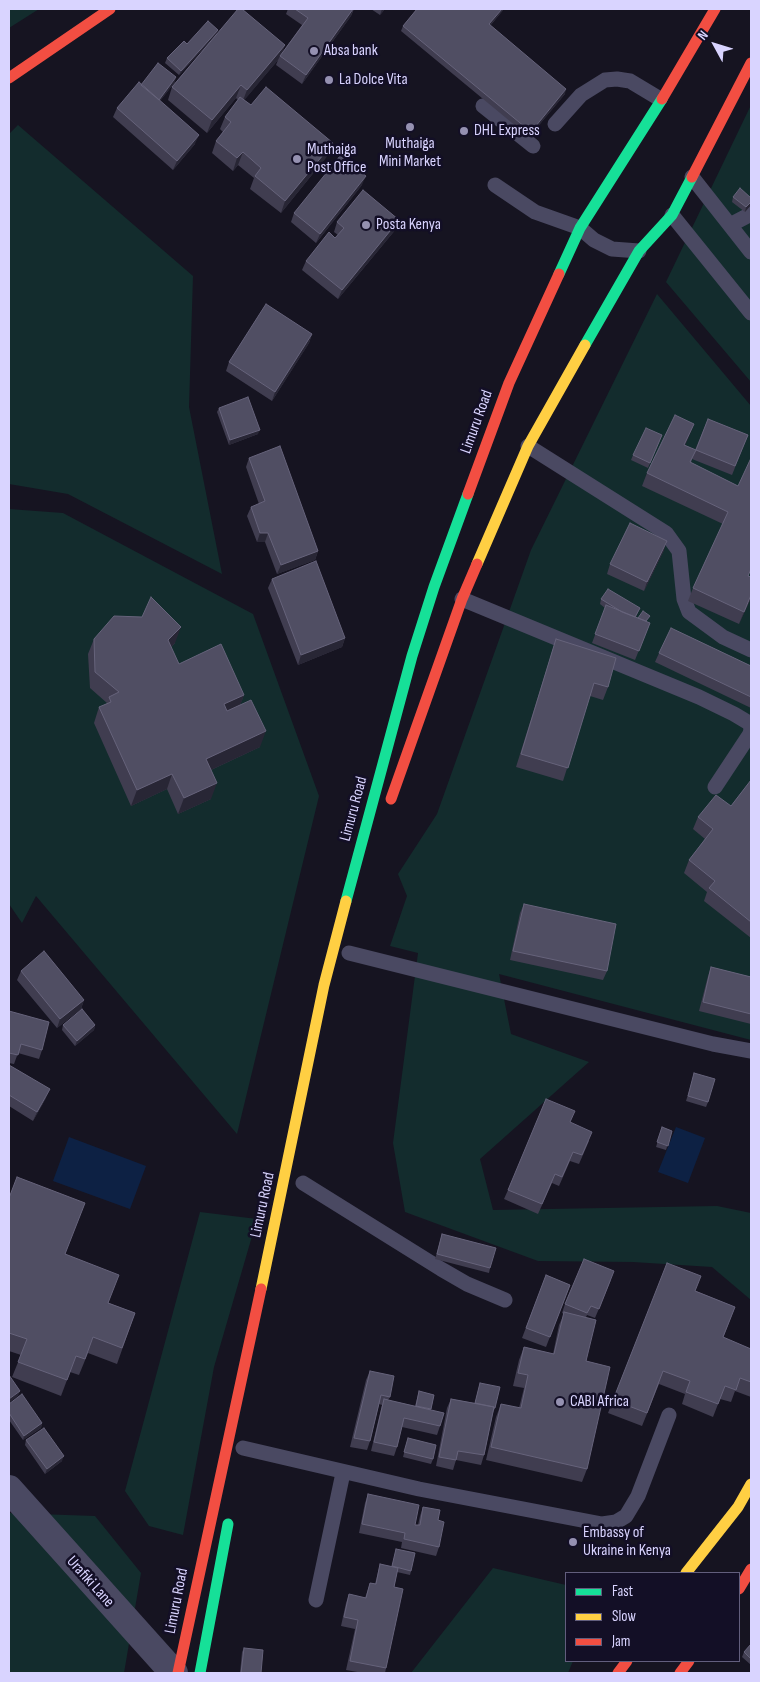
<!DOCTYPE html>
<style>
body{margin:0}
#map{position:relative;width:760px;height:1682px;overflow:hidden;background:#161421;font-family:"Sofia Sans Condensed",sans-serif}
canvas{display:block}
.frame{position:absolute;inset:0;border:10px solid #d9d4ff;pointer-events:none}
.legend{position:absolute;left:565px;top:1572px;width:175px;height:90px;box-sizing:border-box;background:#130f26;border:1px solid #625e7d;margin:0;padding:6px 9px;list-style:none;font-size:15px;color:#d9d4ff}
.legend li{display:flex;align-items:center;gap:10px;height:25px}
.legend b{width:25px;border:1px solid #625e7d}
.north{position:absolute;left:690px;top:20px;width:50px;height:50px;-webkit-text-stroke:4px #130f26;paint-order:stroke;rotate:309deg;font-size:14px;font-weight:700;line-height:20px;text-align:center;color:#d9d4ff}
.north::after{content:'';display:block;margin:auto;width:18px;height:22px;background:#d9d4ff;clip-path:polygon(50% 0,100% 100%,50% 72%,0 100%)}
</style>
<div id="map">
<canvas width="760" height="1682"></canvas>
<div class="frame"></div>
<ul class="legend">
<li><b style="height:6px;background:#16e098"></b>Fast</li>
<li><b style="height:6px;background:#ffcf43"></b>Slow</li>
<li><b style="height:6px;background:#f24e42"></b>Jam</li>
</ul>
<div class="north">N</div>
</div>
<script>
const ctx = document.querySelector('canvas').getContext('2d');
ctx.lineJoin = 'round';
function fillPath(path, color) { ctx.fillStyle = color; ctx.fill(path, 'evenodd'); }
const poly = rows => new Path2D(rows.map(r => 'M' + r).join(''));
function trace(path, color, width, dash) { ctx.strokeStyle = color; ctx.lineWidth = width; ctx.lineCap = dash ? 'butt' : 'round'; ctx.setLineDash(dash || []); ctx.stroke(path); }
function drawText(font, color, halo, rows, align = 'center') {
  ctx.font = font + ' "Sofia Sans Condensed",sans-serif'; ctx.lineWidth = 5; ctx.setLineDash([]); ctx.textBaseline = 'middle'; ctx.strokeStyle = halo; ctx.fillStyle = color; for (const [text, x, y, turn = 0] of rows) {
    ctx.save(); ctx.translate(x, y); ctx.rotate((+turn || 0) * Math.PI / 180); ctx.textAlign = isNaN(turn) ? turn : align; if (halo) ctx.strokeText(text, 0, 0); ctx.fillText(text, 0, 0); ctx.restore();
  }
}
fillPath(poly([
 [9,9,39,9,9,28],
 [751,105,751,382,666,282],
 [18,125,193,276,189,407,222,574,68,494,9,484,9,134],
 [657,294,751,406,751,1040,499,974,511,1034,589,1062,480,1159,493,1210,717,1206,751,1213,751,1300,712,1267,633,1262,538,1261,405,1212,393,1143,418,953,390,946,407,896,398,874,437,814,531,550],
 [9,509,63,513,253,614,319,796,237,1134,36,896,22,923,9,904],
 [200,1212,257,1219,214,1367,183,1535,149,1526,125,1491],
 [9,1513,95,1516,141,1573,124,1673,9,1673],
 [493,1568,566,1585,566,1661,573,1661,568,1673,411,1673]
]), '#132c2d');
fillPath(poly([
 [676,1127,705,1138,688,1183,658,1172],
 [69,1137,146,1166,130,1209,53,1181]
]), '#0d2144');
trace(poly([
 [483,106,533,146],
 [555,124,581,95,605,80,617,79,630,81,660,99],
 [692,177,751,252],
 [495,185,535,212,580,228,594,240,612,249,639,251],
 [672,215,751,313],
 [730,225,751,214],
 [528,446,666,533,679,551,684,599,689,612,723,637,751,650],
 [462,599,699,697,734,714,749,723,751,728],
 [715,787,750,734,751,729],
 [349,953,713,1044,751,1051],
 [303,1183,441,1269,467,1284,505,1300],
 [243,1448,419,1489,602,1524,616,1522,626,1516,638,1496,669,1415],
 [316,1600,343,1473]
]), '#4a4962', 15);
trace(poly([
 [9,1489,174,1673]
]), '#4a4962', 28);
trace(poly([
 [559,274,580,228,662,99],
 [585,345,639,251,672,215,692,177],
 [346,901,412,656,434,587,468,494],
 [200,1673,228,1524]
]), '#16e098', 11);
trace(poly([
 [477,564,528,446,585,345],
 [261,1289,324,985,346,901],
 [686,1573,738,1507,751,1484]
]), '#ffcf43', 11);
trace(poly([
 [9,78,110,9],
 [662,99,715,9],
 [692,177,751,63],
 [468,494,509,383,559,274],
 [391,799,462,599,477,564],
 [739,1589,751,1569],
 [178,1673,261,1289],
 [618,1673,627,1661],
 [680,1673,689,1661]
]), '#f24e42', 11);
fillPath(poly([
 [288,9,354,9,351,16,302,84,276,65,278,60,244,100,251,105,333,143,328,155,281,213,250,189,254,178,238,165,233,171,212,153,216,141,223,132,220,129,225,117,238,100,236,98,207,133,168,100,172,87,214,37,179,75,165,63,167,58,187,44,218,30,216,34,282,53,302,25,286,14],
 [371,9,385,9,380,15],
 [417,9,504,9,490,26,565,94,529,137,401,31,403,26],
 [175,82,160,101,195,144,173,170,113,117,117,108,141,85],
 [362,185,316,243,291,222,294,213],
 [733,197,751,198,751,205,745,212,732,202],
 [337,222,396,229,338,299,302,270,306,261,335,238,338,235,334,232],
 [312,334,309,343,272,401,226,371,229,362],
 [219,408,258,434,229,445,217,412],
 [708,419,748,435,732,475,692,459,691,463,738,486,749,576,751,577,751,598,739,624,688,601,693,588,723,524,642,486,647,473,694,424,685,445,695,450],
 [662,435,648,468,631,460,633,455],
 [249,458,318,551,315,560,277,574,265,542,257,542,247,516,251,507,259,504,246,467],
 [664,550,644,591,607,574,610,564],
 [272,579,345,638,342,647,298,665,268,588],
 [601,599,640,608,636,617,650,623,635,660,592,643,605,608,600,604],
 [94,639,175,643,171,647,179,664,244,695,240,705,260,747,211,770,211,799,178,814,167,789,131,806,94,723,99,707,106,704,107,703,90,688,88,654],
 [556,639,608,687,603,700,590,696,563,781,516,767],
 [659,653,751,666,751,708,655,662],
 [751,780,751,938,704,901,707,892,684,873,689,860,705,839,693,829,698,817,731,806],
 [524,904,607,971,603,980,510,960,520,913],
 [711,967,751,977,751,1024,699,1011,708,976],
 [21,971,84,1000,81,1009,57,1028,17,980],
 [9,1011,42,1050,39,1059,18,1053,14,1064,9,1063],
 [63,1025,95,1025,94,1030,75,1046,62,1030],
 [9,1065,46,1098,33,1121,9,1106],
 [693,1078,708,1102,706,1107,686,1101],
 [571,1123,589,1141,579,1164,570,1161,559,1186,552,1183,538,1214,504,1199,508,1190],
 [662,1127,672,1131,666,1150,656,1147],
 [9,1198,66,1254,109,1303,135,1313,117,1364,88,1353,79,1375,70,1372,61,1396,12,1377,21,1355,9,1351],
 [442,1234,490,1268,489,1273,435,1259],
 [546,1275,570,1285,546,1347,522,1338],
 [611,1280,595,1318,587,1315,586,1317,587,1469,582,1482,486,1460,496,1417,501,1404,519,1408,524,1388,513,1386,519,1360,524,1347,553,1354,559,1325,564,1314,562,1313,565,1304],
 [696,1291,735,1307,723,1338,751,1349,751,1397,735,1391,731,1402,720,1399,713,1417,682,1404,685,1394,659,1384,642,1426,608,1413,613,1400],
 [370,1371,390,1397,388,1400,415,1406,419,1391,434,1395,431,1410,440,1426,437,1435,402,1427,397,1447,394,1456,371,1451,382,1405,379,1404,370,1441,367,1450,350,1447,366,1380],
 [480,1383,495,1408,493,1413,484,1455,481,1465,456,1460,453,1470,436,1466,447,1408,451,1399,475,1403],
 [9,1404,42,1423,41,1428,23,1440,9,1420],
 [408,1438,433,1459,431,1464,403,1457],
 [26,1440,62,1461,45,1474,25,1445],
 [368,1494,415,1525,418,1525,420,1516,423,1507,438,1520,439,1547,436,1556,401,1548,402,1542,359,1533,365,1503],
 [396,1549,411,1571,410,1575,397,1572,394,1587,386,1668,385,1673,363,1673,346,1670,355,1629,341,1626,346,1603,349,1594,365,1598,370,1583,375,1584,380,1564,392,1567],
 [751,1644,751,1665,742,1657,744,1652],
 [244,1648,261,1673,240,1673,242,1652]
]), '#403d50');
fillPath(poly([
 [353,9,351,16,302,84,306,75],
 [382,9,385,9,380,15],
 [502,9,504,9,487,29,489,24],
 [218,30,216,35,179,75,181,71],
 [285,45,281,57,280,56,278,60,242,103,247,90],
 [176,77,175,82,157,105,159,100],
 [241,85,236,98,207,133,212,120],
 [566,89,565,94,529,137,531,132],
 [199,135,195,144,173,170,177,161],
 [333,143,328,155,281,213,285,201],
 [243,152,238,165,233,171,237,158],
 [366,176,362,185,316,243,320,234],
 [751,202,751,205,745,212,746,207],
 [399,220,396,229,338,299,342,290],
 [312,334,309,343,272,401,275,392],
 [694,424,689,437,679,457,684,445],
 [260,430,258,434,229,445,230,440],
 [260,533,268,533,265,542,257,542],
 [667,541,664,550,644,591,647,582],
 [318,551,315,560,277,574,281,565],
 [751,595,751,598,739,624,744,612],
 [181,627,175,643,162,656,168,640],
 [345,638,342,647,298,665,301,655],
 [244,695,238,711,218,720,224,704],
 [266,731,260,747,200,775,206,759],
 [172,774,167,789,131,806,137,790],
 [217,783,211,799,178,814,184,798],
 [84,1000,81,1009,57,1028,60,1019],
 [95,1025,94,1030,75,1046,77,1041],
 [50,1089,46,1098,33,1121,37,1112],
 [20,1391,18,1396,9,1403,9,1399],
 [42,1423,41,1428,23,1440,24,1436],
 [64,1456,62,1461,45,1474,47,1469]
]), '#282635');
const building = poly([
 [238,9,242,9,285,45,247,90,241,85,212,120,172,87,238,9],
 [295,9,353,9,306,75,280,56,308,18,295,9],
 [417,9,502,9,489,24,566,89,531,132,403,26,417,9],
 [208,21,218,30,181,71,167,58,184,41,187,44,208,21],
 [158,63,176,77,159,100,141,85,158,63],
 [139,82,199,135,177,161,117,108,139,82],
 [266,87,333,143,285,201,255,176,261,168,243,152,237,158,216,141,231,122,225,117,240,97,251,105,266,87],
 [340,156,366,176,320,234,294,213,340,156],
 [740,188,751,198,751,202,746,207,733,197,740,188],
 [363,190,399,220,342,290,306,261,329,232,335,238,344,228,337,222,363,190],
 [266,304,312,334,275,392,229,362,266,304],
 [248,397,260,430,230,440,219,408,248,397],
 [675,415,694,424,684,445,696,450,690,462,738,486,751,458,751,569,748,576,751,577,751,595,744,612,693,588,728,512,647,473,675,415],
 [708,419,748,435,735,466,696,450,708,419],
 [646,428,662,435,650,463,633,455,646,428],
 [280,446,318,551,281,565,268,533,260,533,251,507,265,501,249,458,280,446],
 [630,523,667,541,647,582,610,564,630,523],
 [316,561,345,638,301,655,272,579,316,561],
 [608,589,640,608,635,617,622,612,601,599,608,589],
 [151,597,181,627,168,640,179,664,221,644,244,695,224,704,227,711,251,700,266,731,206,759,217,783,184,798,172,774,137,790,99,707,111,702,109,697,119,692,95,672,94,639,114,616,142,617,151,597],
 [606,605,650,623,639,651,595,634,606,605],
 [643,611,650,616,646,621,638,618,643,611],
 [671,628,751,666,751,697,659,653,671,628],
 [556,639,616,658,608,687,594,683,568,768,521,754,556,639],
 [751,780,751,922,709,888,715,881,689,860,713,829,698,817,716,795,731,806,751,780],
 [524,904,616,924,607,971,513,951,524,904],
 [44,951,84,1000,60,1019,21,971,44,951],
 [711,967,751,977,751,1014,703,1002,711,967],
 [82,1009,95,1025,77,1041,63,1025,82,1009],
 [9,1011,49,1022,42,1050,21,1044,18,1055,9,1053,9,1011],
 [9,1065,50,1089,37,1112,9,1095,9,1065],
 [694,1073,715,1079,708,1102,688,1096,694,1073],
 [546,1099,575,1111,570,1122,592,1132,582,1155,573,1152,562,1177,555,1174,542,1204,508,1190,546,1099],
 [662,1127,672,1131,668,1146,657,1142,662,1127],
 [17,1177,85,1203,65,1254,119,1275,108,1303,135,1313,122,1348,93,1337,85,1359,76,1356,67,1380,18,1362,27,1339,9,1333,9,1198,17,1177],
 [442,1234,496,1248,490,1268,437,1254,442,1234],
 [584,1259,614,1271,599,1309,591,1306,587,1313,565,1304,584,1259],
 [667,1263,701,1276,695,1291,735,1307,723,1337,751,1349,751,1382,740,1378,736,1390,725,1386,718,1404,686,1392,690,1381,663,1371,647,1413,613,1400,667,1263],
 [546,1275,570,1285,550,1337,526,1328,546,1275],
 [564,1312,596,1320,586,1361,610,1367,587,1469,491,1447,501,1404,521,1408,528,1375,518,1373,524,1347,554,1354,564,1312],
 [370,1371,394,1376,390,1397,381,1395,370,1441,354,1438,370,1371],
 [9,1375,20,1391,9,1399,9,1375],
 [480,1383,500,1387,495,1408,494,1408,494,1407,475,1403,480,1383],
 [419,1391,434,1395,431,1409,416,1406,419,1391],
 [22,1394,42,1423,24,1436,9,1413,9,1404,22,1394],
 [384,1399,444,1413,440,1426,404,1418,397,1447,374,1442,384,1399],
 [451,1399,494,1407,484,1455,458,1451,456,1460,439,1457,451,1399],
 [44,1428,64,1456,47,1469,26,1440,44,1428],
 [408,1438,436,1445,433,1459,404,1452,408,1438],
 [368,1494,419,1505,415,1525,420,1525,423,1507,440,1510,438,1520,444,1522,439,1547,404,1539,405,1533,362,1524,368,1494],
 [396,1549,415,1553,411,1571,392,1566,396,1549],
 [380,1564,398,1568,394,1587,403,1589,386,1668,350,1661,358,1620,344,1617,349,1594,366,1598,370,1583,376,1584,380,1564],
 [751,1644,751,1659,744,1652,751,1644],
 [244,1648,263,1650,261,1673,241,1673,244,1648]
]);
fillPath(building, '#504e63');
trace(building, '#66637b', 1);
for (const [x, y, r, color] of [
 [314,51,5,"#9591b1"],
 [329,80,5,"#9591b1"],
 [410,127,5,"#9591b1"],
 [464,131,5,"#9591b1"],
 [297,159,5,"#9591b1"],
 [366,225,5,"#9591b1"],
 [560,1402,5,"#9591b1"],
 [573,1542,5,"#9591b1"]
]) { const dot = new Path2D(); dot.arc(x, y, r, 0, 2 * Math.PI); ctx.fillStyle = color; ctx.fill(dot); trace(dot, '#130f26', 2); }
drawText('16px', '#d9d4ff', '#130f26', [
 ["Absa bank",324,51],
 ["La Dolce Vita",339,80],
 ["DHL Express",474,131],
 ["Muthaiga",410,144,"center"],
 ["Mini Market",410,162,"center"],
 ["Muthaiga",307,150],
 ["Post Office",307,168],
 ["Posta Kenya",376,225],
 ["CABI Africa",570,1402],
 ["Embassy of",583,1533],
 ["Ukraine in Kenya",583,1551]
], 'left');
drawText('16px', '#d9d4ff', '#130f26', [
 ["Limuru Road",477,422,-70],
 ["Limuru Road",354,809,-75],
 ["Limuru Road",263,1205,-78],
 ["Urafiki Lane",90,1582,48],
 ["Limuru Road",177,1601,-79]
]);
</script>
